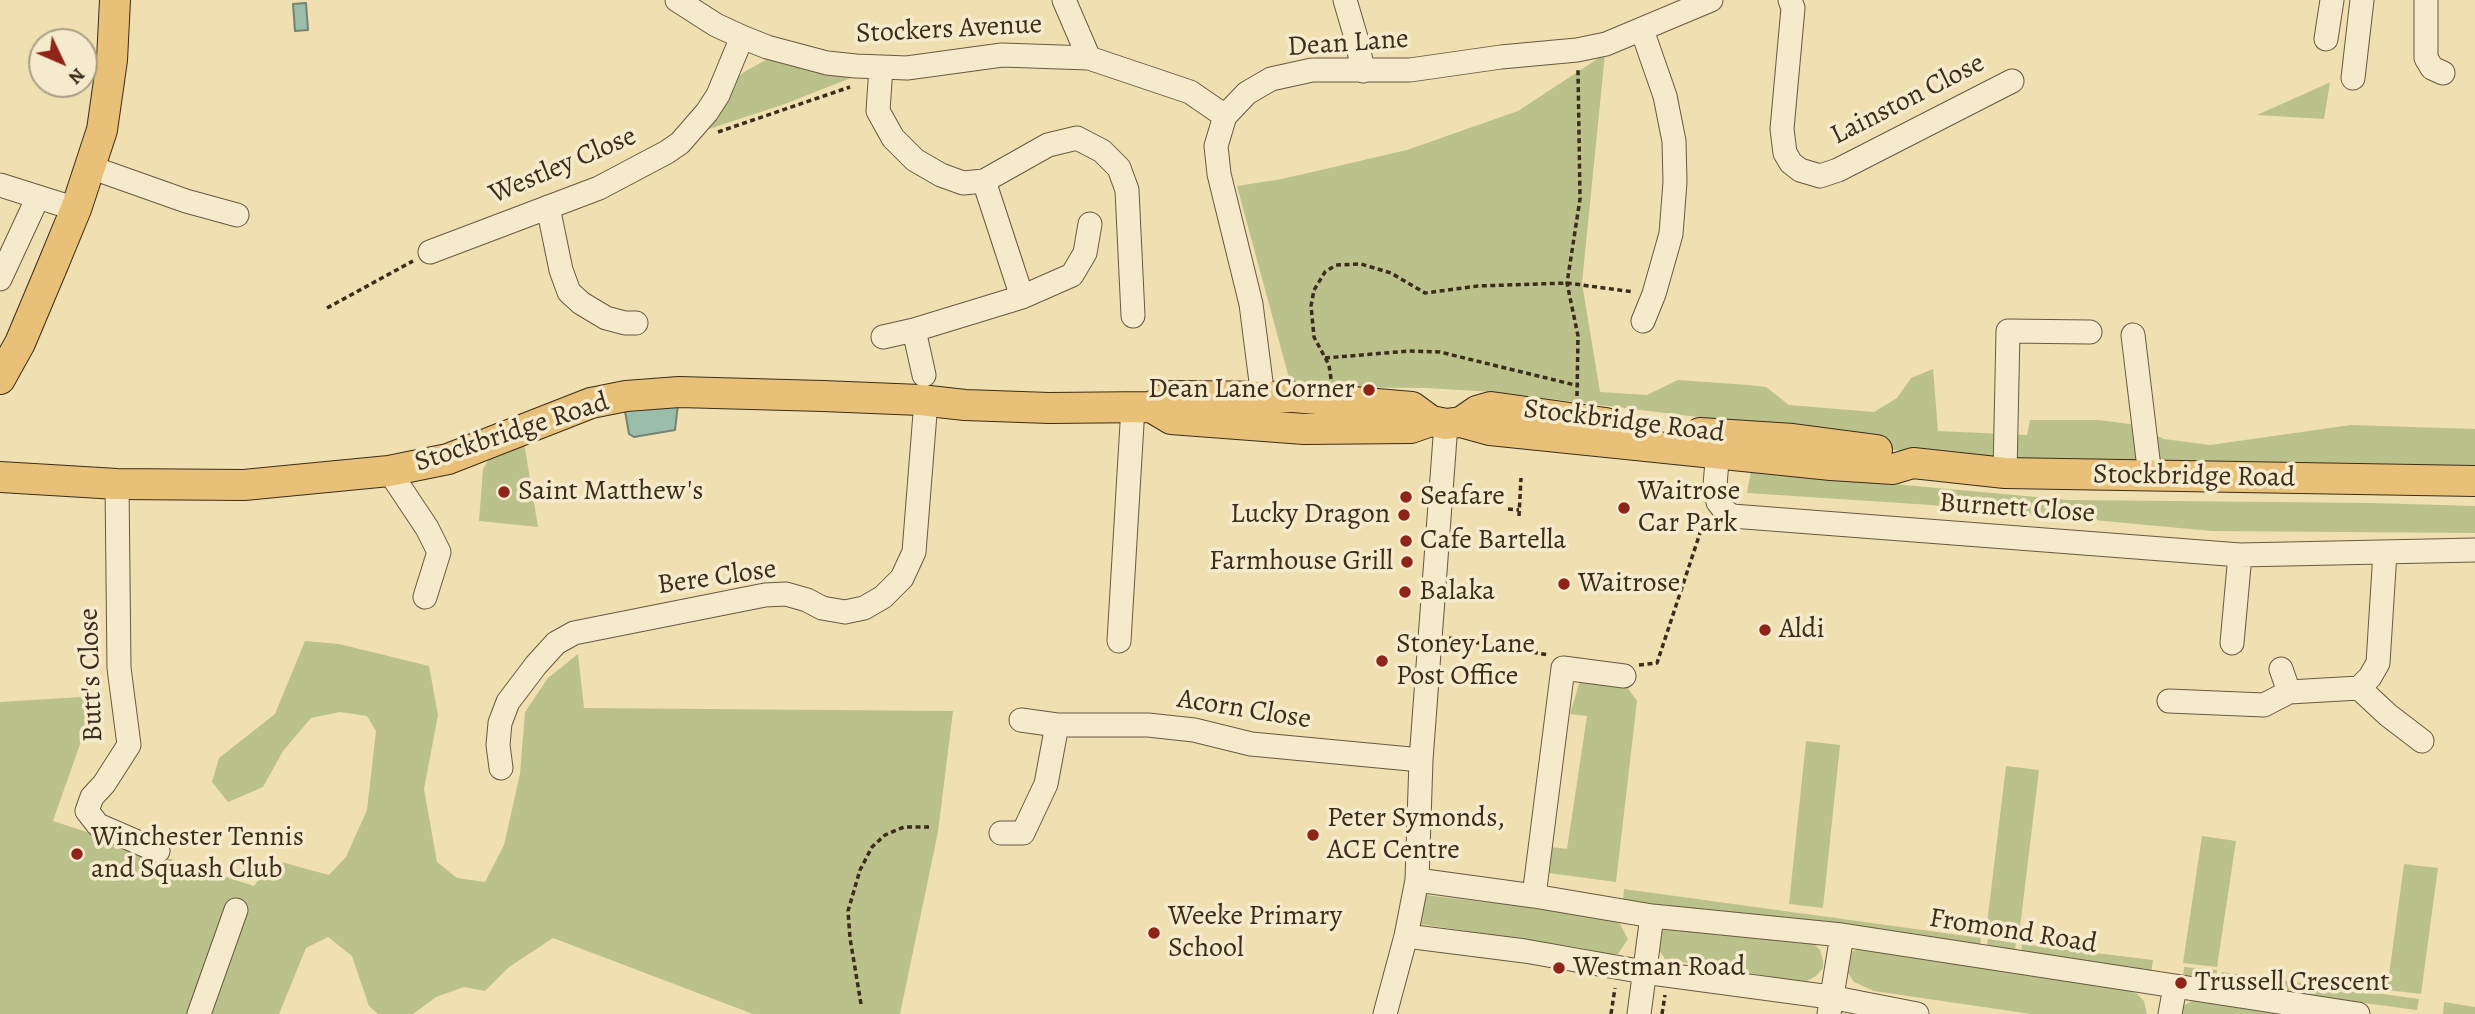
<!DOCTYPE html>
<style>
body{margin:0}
#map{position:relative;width:2475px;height:1014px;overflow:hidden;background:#f0dfb1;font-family:Alegreya,serif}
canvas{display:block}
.north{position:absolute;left:28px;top:28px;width:70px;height:70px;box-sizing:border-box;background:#f5eacc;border:2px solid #ab9e85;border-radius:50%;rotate:134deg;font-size:19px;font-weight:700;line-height:28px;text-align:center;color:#3b2c1b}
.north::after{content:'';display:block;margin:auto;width:24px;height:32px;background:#8f2418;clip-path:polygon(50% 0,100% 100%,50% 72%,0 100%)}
</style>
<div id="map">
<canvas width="2475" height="1014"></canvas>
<div class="north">N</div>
</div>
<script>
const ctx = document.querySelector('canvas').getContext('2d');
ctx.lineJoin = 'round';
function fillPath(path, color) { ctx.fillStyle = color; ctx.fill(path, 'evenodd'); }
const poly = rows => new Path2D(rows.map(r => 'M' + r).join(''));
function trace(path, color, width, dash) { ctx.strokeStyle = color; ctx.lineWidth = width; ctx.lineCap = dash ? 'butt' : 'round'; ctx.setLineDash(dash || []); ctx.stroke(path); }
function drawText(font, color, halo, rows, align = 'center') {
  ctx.font = font + ' Alegreya,serif'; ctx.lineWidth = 7; ctx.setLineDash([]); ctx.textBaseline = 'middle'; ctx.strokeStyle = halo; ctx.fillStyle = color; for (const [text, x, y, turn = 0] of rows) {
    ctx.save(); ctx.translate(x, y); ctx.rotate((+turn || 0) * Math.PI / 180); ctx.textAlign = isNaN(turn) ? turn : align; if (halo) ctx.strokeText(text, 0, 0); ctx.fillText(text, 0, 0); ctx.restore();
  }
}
fillPath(poly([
 [1605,54,1582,283,1600,392,1647,395,1678,380,1749,385,1766,387,1789,405,1874,412,1897,398,1911,378,1933,369,1938,431,2027,435,2030,420,2098,420,2130,424,2164,439,2210,445,2351,425,2475,429,2475,467,2160,466,1912,453,1731,421,1494,392,1426,388,1294,387,1289,378,1237,186,1282,179,1407,150,1518,111],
 [775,55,861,74,782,105,709,129,728,99,737,78,744,72],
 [2330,82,2324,119,2257,115,2331,82],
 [524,443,538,527,479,521,483,469,491,456],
 [1751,471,2069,500,2372,503,2475,506,2475,533,2212,531,1931,505,1747,493],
 [305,641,339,644,429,666,438,715,424,789,437,862,457,878,485,882,504,845,520,774,525,712,548,678,578,654,584,708,953,711,938,832,900,1014,753,1014,553,938,509,967,485,991,464,987,436,997,413,1014,378,1014,369,1006,352,956,328,937,306,948,279,1014,0,1014,0,702,97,696,53,821,254,886,274,860,329,875,346,857,367,810,376,731,367,716,340,712,311,718,283,751,263,787,228,802,212,782,219,758,275,714],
 [1583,680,1625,684,1637,701,1616,882,1549,873,1550,847,1567,849,1587,716,1570,714,1579,684],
 [1806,741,1840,745,1823,908,1789,904],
 [2006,766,2039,770,2019,936,1986,932],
 [2202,836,2236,841,2217,967,2183,963],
 [2404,864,2438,868,2421,994,2387,990],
 [1624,889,1981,938,1979,952,1623,902],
 [1425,895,1599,915,1620,924,1628,939,1618,954,1609,954,1582,948,1419,924],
 [1675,928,1814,944,1820,950,1823,960,1823,968,1816,976,1807,981,1798,981,1665,959,1655,944,1657,936,1663,930],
 [1988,939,2016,943,2014,955,1986,951],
 [2022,944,2153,960,2151,973,2021,957],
 [1856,950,1924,957,2117,986,2137,994,2144,1001,2147,1014,2031,1014,1874,991,1854,982,1846,970,1848,953],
 [2184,967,2217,970,2216,980,2183,977],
 [2222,972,2419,999,2417,1010,2221,984],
 [2192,1001,2200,1001,2298,1014,2177,1014,2181,1007],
 [2444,1002,2475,1007,2475,1014,2443,1014]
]), '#bbc18b');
const water = poly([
 [306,3,308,30,295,31,293,4,306,3],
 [678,404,675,430,634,437,629,434,625,411,678,404]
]);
fillPath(water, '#9abdac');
trace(water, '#748372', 2);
const minor = poly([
 [677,0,716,25,742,37,767,47,827,63,856,66,907,68,1002,55,1089,58,1190,92,1225,116],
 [1064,0,1089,58],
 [1345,0,1357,41,1363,71],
 [1790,0,1793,8,1782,129,1785,153,1791,163,1800,170,1820,176,1838,170,2012,81],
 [2426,0,2426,58,2432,68,2443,73],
 [1642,30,1665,96,1674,141,1675,182,1671,234,1654,294,1643,321],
 [2326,39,2332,0],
 [881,67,878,111,893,138,915,160,941,175,963,183,984,181,1048,145,1077,138,1102,151,1119,168,1127,190,1133,316],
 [2353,78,2362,0],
 [90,167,186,201,237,215],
 [984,181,1022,297],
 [0,185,76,209],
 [548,207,561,270,569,292,581,303,606,318,625,323,636,323],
 [430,252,599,188,667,152,680,143,707,112,718,95,742,37],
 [0,279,38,197],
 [914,330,924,375],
 [2133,335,2150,476],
 [883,337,914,330,1022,297,1072,275,1085,253,1090,224],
 [1262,411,1261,382,1251,304,1219,174,1216,146,1225,116,1247,93,1271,79,1312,70,1410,70,1501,57,1577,50,1606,44,1711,0],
 [1719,438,1715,485,1718,502,1725,511,1732,516,2240,555,2475,550],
 [389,471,427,528,439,552,425,597],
 [2005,473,2008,331,2090,332],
 [117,484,119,668,129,745,104,784,92,797,87,811,98,825,158,851],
 [1119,641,1133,407],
 [2232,643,2240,555],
 [2281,669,2289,692],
 [2359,688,2388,715,2422,741],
 [2169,701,2264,705,2289,692,2359,688,2370,677,2378,663,2385,552],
 [1021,720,1057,725,1148,725,1194,730,1251,744,1421,760],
 [501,768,498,745,500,723,508,702,536,665,556,643,574,633,765,595,786,594,807,600,822,608,845,612,864,608,883,597,902,578,914,552,926,401],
 [1001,833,1023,833,1046,784,1057,725],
 [1417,880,1534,896,1652,916,1842,935,2358,1014],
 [1534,896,1563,668,1624,676],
 [1406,936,1525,951,1644,972,1830,997,1917,1014],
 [199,1014,236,910],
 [1385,1014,1406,936,1417,880,1421,760,1446,424],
 [1639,1014,1652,916],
 [1829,1014,1842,935],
 [2170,1014,2175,987]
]);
const major = poly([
 [0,379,20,343,52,267,76,209,102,130,112,60,115,0],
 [1151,407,1171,419,1304,429,1411,428,1431,421],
 [1461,422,1477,411,1491,407,1606,423],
 [1700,433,1793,439,1877,450],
 [0,477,117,484,244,485,389,471,448,459,591,403,626,396,679,392,823,396,920,400,965,405,1049,408,1151,407,1171,396,1293,397,1412,407,1431,421,1446,424,1461,422,1490,430,1831,465,1893,469,1913,463,2005,473,2475,481]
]);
trace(minor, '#685940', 25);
trace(major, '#3b2c1b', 32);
trace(poly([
 [718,132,850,87],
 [327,308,413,261],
 [1325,358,1409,351,1440,352,1579,386],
 [1331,379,1329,365,1314,337,1311,306,1314,290,1325,272,1336,265,1361,264,1391,273,1425,293,1478,286,1567,283,1634,292],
 [1577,396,1578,336,1567,283,1580,199,1578,70],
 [1508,509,1519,510],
 [1519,516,1521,478],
 [1449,638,1549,655],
 [1639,665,1657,663,1705,518],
 [861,1004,850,938,848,911,860,870,872,847,885,835,904,827,930,827],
 [1611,1014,1615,988],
 [1662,1014,1665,995]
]), '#3b2c1b', 3.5, [5, 3.5]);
trace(minor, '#f5eacc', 23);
trace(major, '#e8c078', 30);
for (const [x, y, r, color] of [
 [1369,390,7,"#8f2418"],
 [504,492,7,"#8f2418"],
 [1406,497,7,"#8f2418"],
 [1624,508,7,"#8f2418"],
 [1404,515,7,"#8f2418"],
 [1406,541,7,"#8f2418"],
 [1407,562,7,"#8f2418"],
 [1564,584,7,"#8f2418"],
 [1405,592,7,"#8f2418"],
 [1765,630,7,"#8f2418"],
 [1382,661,7,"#8f2418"],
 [1313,835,7,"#8f2418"],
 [77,854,7,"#8f2418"],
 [1154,933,7,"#8f2418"],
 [1559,968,7,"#8f2418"],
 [2181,983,7,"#8f2418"]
]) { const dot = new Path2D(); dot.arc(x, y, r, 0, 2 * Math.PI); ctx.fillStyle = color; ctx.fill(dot); trace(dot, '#f5eacc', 2.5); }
drawText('28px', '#3b2c1b', '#f5eacc', [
 ["Stockers Avenue",949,30,-3],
 ["Dean Lane",1348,44,-4],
 ["Lainston Close",1908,100,-27],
 ["Westley Close",563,166,-23],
 ["Stockbridge Road",1624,422,7],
 ["Stockbridge Road",512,433,-18],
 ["Stockbridge Road",2194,477,1],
 ["Burnett Close",2017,509,4],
 ["Bere Close",717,578,-8],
 ["Butt's Close",92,675,-92],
 ["Acorn Close",1244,710,9],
 ["Fromond Road",2013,932,9]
]);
drawText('28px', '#3b2c1b', '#f5eacc', [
 ["Dean Lane Corner",1355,390,"right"],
 ["Saint Matthew's",518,492],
 ["Waitrose",1638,492],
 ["Car Park",1638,524],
 ["Seafare",1420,497],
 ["Lucky Dragon",1390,515,"right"],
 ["Cafe Bartella",1420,541],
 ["Farmhouse Grill",1393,562,"right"],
 ["Waitrose",1578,584],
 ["Balaka",1419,592],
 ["Aldi",1779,630],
 ["Stoney Lane",1396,645],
 ["Post Office",1396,677],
 ["Peter Symonds,",1327,819],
 ["ACE Centre",1327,851],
 ["Winchester Tennis",91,838],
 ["and Squash Club",91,870],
 ["Weeke Primary",1168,917],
 ["School",1168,949],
 ["Westman Road",1573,968],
 ["Trussell Crescent",2195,983]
], 'left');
</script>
